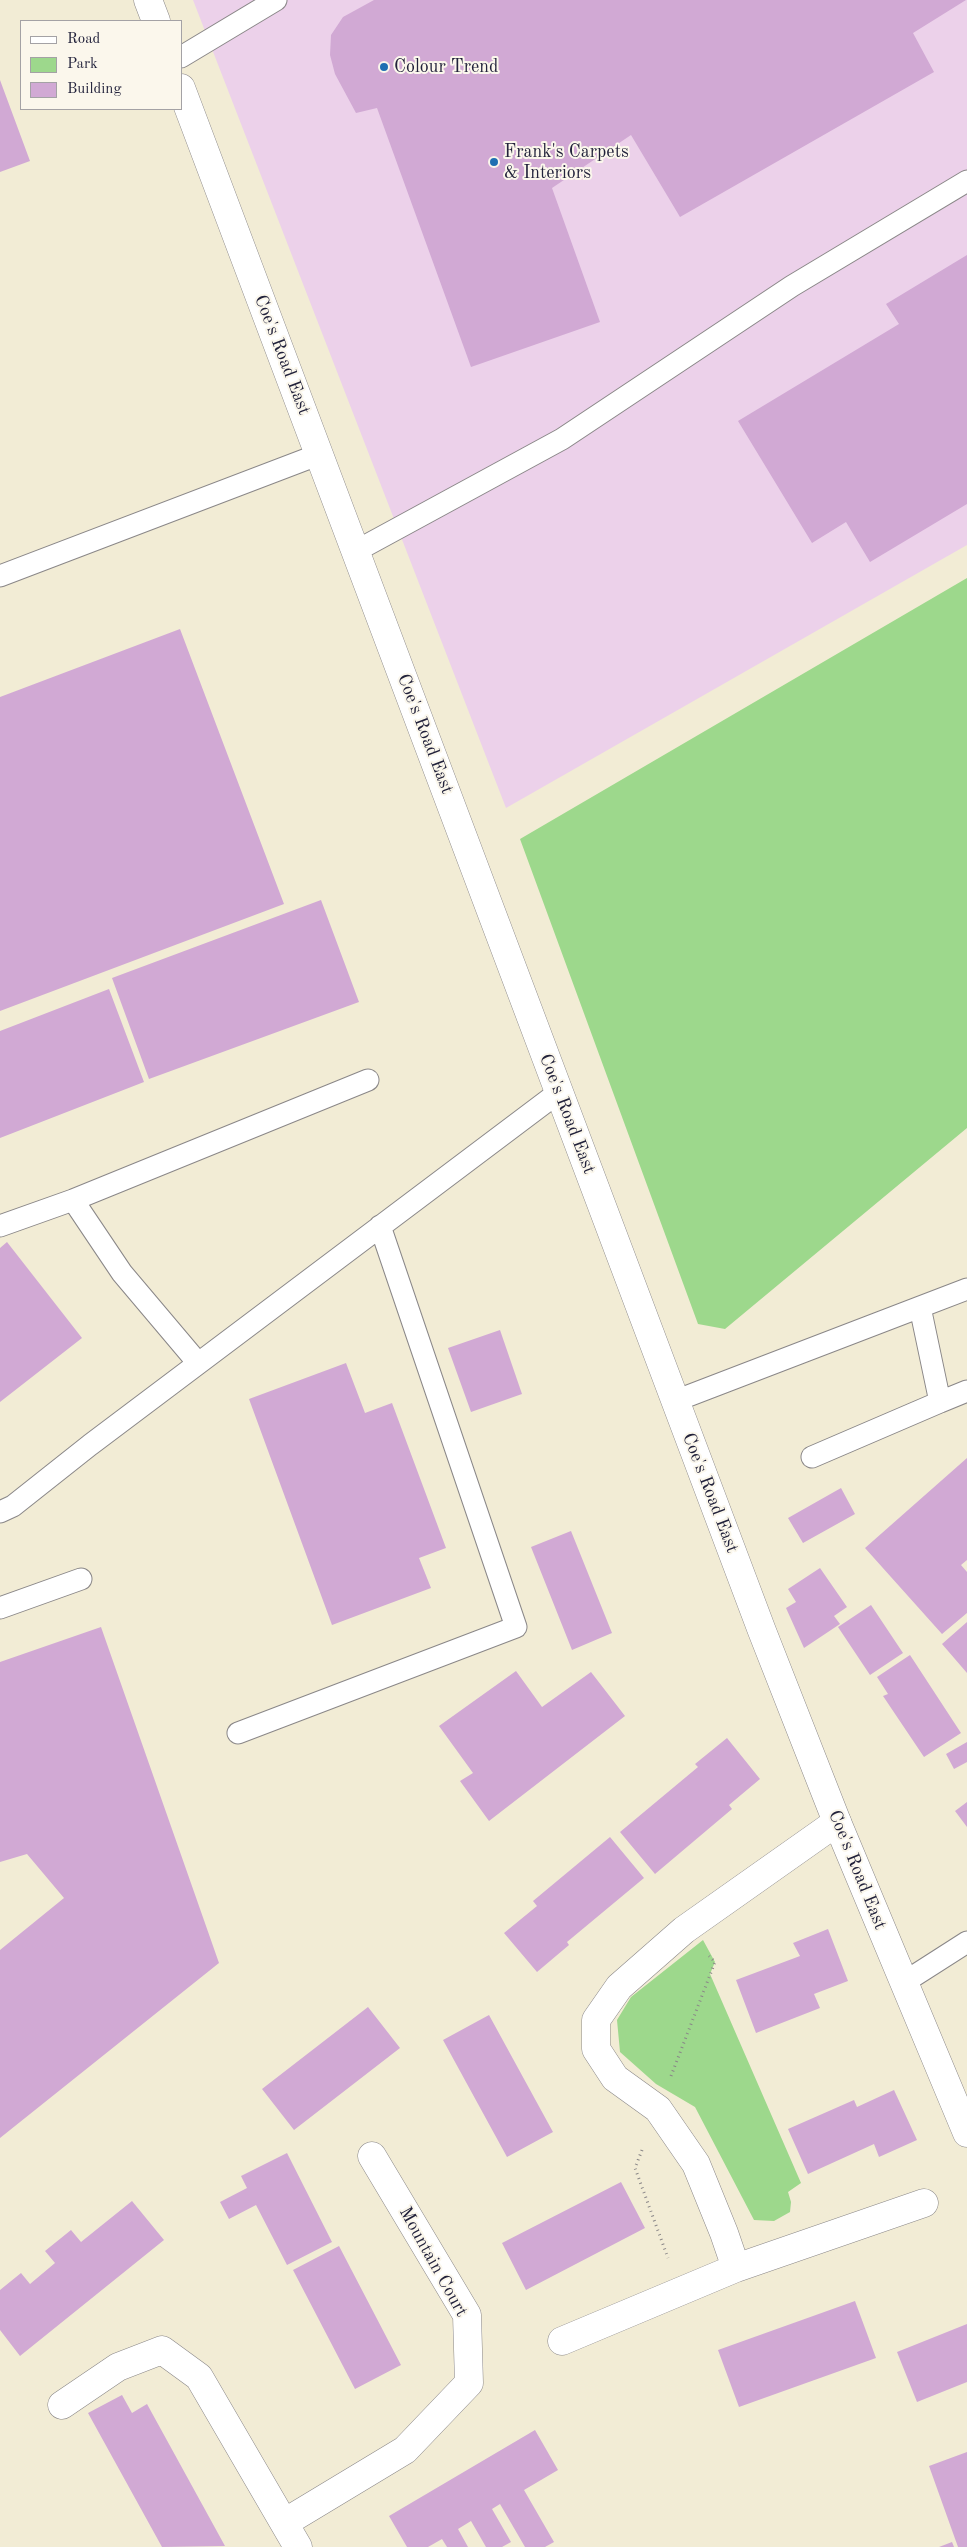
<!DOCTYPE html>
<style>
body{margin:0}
#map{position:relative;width:967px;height:2547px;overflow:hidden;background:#f2ecd5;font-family:"Old Standard TT",serif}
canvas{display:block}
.legend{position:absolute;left:20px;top:20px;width:162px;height:90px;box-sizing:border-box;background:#fbf7ec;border:1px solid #a4a2a5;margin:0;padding:6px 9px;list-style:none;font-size:15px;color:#22223b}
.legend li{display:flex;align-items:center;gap:10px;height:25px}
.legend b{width:25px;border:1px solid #a4a2a5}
</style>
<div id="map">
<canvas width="967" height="2547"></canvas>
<ul class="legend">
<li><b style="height:6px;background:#fff"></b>Road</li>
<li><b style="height:14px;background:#9dd88c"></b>Park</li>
<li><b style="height:14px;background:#d1a9d4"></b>Building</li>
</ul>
</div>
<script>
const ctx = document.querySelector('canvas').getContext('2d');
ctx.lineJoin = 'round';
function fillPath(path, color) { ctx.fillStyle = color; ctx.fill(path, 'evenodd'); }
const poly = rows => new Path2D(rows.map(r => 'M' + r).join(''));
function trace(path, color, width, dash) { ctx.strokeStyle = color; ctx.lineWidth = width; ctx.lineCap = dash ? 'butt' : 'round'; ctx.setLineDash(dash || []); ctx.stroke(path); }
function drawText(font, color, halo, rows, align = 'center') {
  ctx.font = font + ' "Old Standard TT",serif'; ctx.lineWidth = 4; ctx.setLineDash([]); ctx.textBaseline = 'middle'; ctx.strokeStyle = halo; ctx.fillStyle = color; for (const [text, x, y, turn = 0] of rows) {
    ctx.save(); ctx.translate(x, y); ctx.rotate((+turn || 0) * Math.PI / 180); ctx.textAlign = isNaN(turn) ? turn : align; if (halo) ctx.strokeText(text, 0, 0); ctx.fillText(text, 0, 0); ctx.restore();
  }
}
fillPath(poly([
 [193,0,967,0,967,545,506,808]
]), '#ecd1ea');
fillPath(poly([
 [967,578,967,1128,725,1329,698,1324,520,839],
 [703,1940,715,1962,710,1974,801,2183,788,2192,791,2202,790,2212,774,2221,754,2220,695,2107,656,2084,620,2052,617,2020,631,1997]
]), '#9dd88c');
fillPath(poly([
 [374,0,966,0,913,33,934,72,680,217,631,135,552,188,600,322,471,367,377,108,356,113,335,74,330,55,331,35,343,17],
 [0,80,30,161,0,172],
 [967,255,967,504,870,562,846,522,812,543,738,421,899,324,886,304],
 [180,629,284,904,0,1011,0,697],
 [321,900,359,1002,149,1079,112,978],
 [109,989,144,1082,0,1138,0,1031],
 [7,1242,82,1338,0,1402,0,1248],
 [500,1330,522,1394,471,1412,448,1348],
 [346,1363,365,1413,392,1403,446,1548,419,1558,431,1588,332,1625,249,1399],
 [967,1458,967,1560,961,1565,967,1572,967,1613,942,1634,865,1548],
 [841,1488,855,1514,803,1543,788,1518],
 [571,1531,612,1633,572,1650,531,1547],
 [820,1568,847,1607,834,1616,840,1624,804,1648,786,1608,796,1602,788,1589],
 [871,1605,903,1653,870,1675,838,1627],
 [967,1622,967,1673,942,1644],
 [101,1627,219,1963,0,2138,0,1950,64,1898,27,1854,0,1862,0,1662],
 [910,1655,961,1733,924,1757,883,1696,888,1694,877,1677],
 [516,1671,542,1707,591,1672,625,1716,489,1821,460,1781,473,1773,439,1726],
 [727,1738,760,1779,729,1805,732,1809,655,1874,620,1832,698,1767,695,1764],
 [967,1742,967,1762,954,1769,946,1754],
 [967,1802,967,1827,955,1811],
 [610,1837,644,1878,567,1942,569,1945,537,1972,504,1933,537,1906,533,1901],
 [828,1929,848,1981,814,1994,820,2008,756,2033,736,1980,800,1956,793,1943],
 [368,2007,400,2048,294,2130,262,2089],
 [489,2015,553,2132,507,2157,443,2040],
 [894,2090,917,2140,879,2157,874,2144,808,2174,788,2129,854,2100,857,2107],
 [287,2153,332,2242,287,2265,256,2205,229,2219,220,2202,247,2188,241,2176],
 [621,2182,645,2228,526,2290,502,2243],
 [132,2201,164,2240,20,2356,0,2330,0,2290,21,2273,30,2284,55,2263,45,2251,71,2230,81,2242],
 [339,2246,401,2365,355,2389,293,2270],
 [855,2301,876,2358,739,2407,718,2350],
 [967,2324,967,2382,917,2402,897,2352],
 [122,2395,132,2413,147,2404,225,2546,162,2547,88,2413],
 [535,2430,558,2470,524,2490,554,2542,545,2547,525,2547,500,2504,492,2509,511,2542,502,2547,486,2547,471,2521,458,2529,468,2547,447,2547,442,2539,428,2547,407,2547,389,2516],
 [967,2452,967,2547,958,2547,929,2466],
 [952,2542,954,2547,939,2547]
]), '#d1a9d4');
const service = poly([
 [181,57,276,0],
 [356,551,562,439,792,286,967,181],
 [0,576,320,454],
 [73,1200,122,1273,198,1363],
 [0,1226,73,1200,368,1080],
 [967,1289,920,1307,940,1402,967,1391],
 [675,1401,920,1307],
 [812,1457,940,1402],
 [0,1512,13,1506,90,1445,559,1092],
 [0,1608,81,1579],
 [238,1733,516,1627,380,1226],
 [903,1983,967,1942]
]);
const minor = poly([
 [837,1822,684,1930,619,1987,596,2020,596,2049,615,2078,658,2109,696,2164,724,2233,736,2268,924,2203],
 [562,2341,736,2268],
 [62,2405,118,2367,162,2350,199,2377,298,2547],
 [284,2523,405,2450,469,2383,467,2315,372,2156]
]);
const tertiary = poly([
 [148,0,156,21],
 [181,88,762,1631,837,1822,967,2133]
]);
trace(service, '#8a8788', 23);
trace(minor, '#8a8788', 29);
trace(tertiary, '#8a8788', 29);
trace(poly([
 [671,2076,715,1962,709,1956],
 [642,2150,635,2168,668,2258]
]), '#8a8788', 3, [1, 4]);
trace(service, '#fff', 21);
trace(minor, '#fff', 28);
trace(tertiary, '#fff', 28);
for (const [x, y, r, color] of [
 [384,67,5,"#1f6fb2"],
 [494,162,5,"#1f6fb2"]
]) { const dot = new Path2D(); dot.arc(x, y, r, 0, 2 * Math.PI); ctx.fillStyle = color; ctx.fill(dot); trace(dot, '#fbf7ec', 2); }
drawText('18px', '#22223b', '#fbf7ec', [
 ["Colour Trend",394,67],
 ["Frank's Carpets",504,152],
 ["& Interiors",504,173]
], 'left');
drawText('18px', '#22223b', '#fbf7ec', [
 ["Coe's Road East",282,355,69],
 ["Coe's Road East",425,734,69],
 ["Coe's Road East",567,1114,69],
 ["Coe's Road East",710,1493,69],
 ["Coe's Road East",857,1870,68],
 ["Mountain Court",433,2262,61]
]);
</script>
